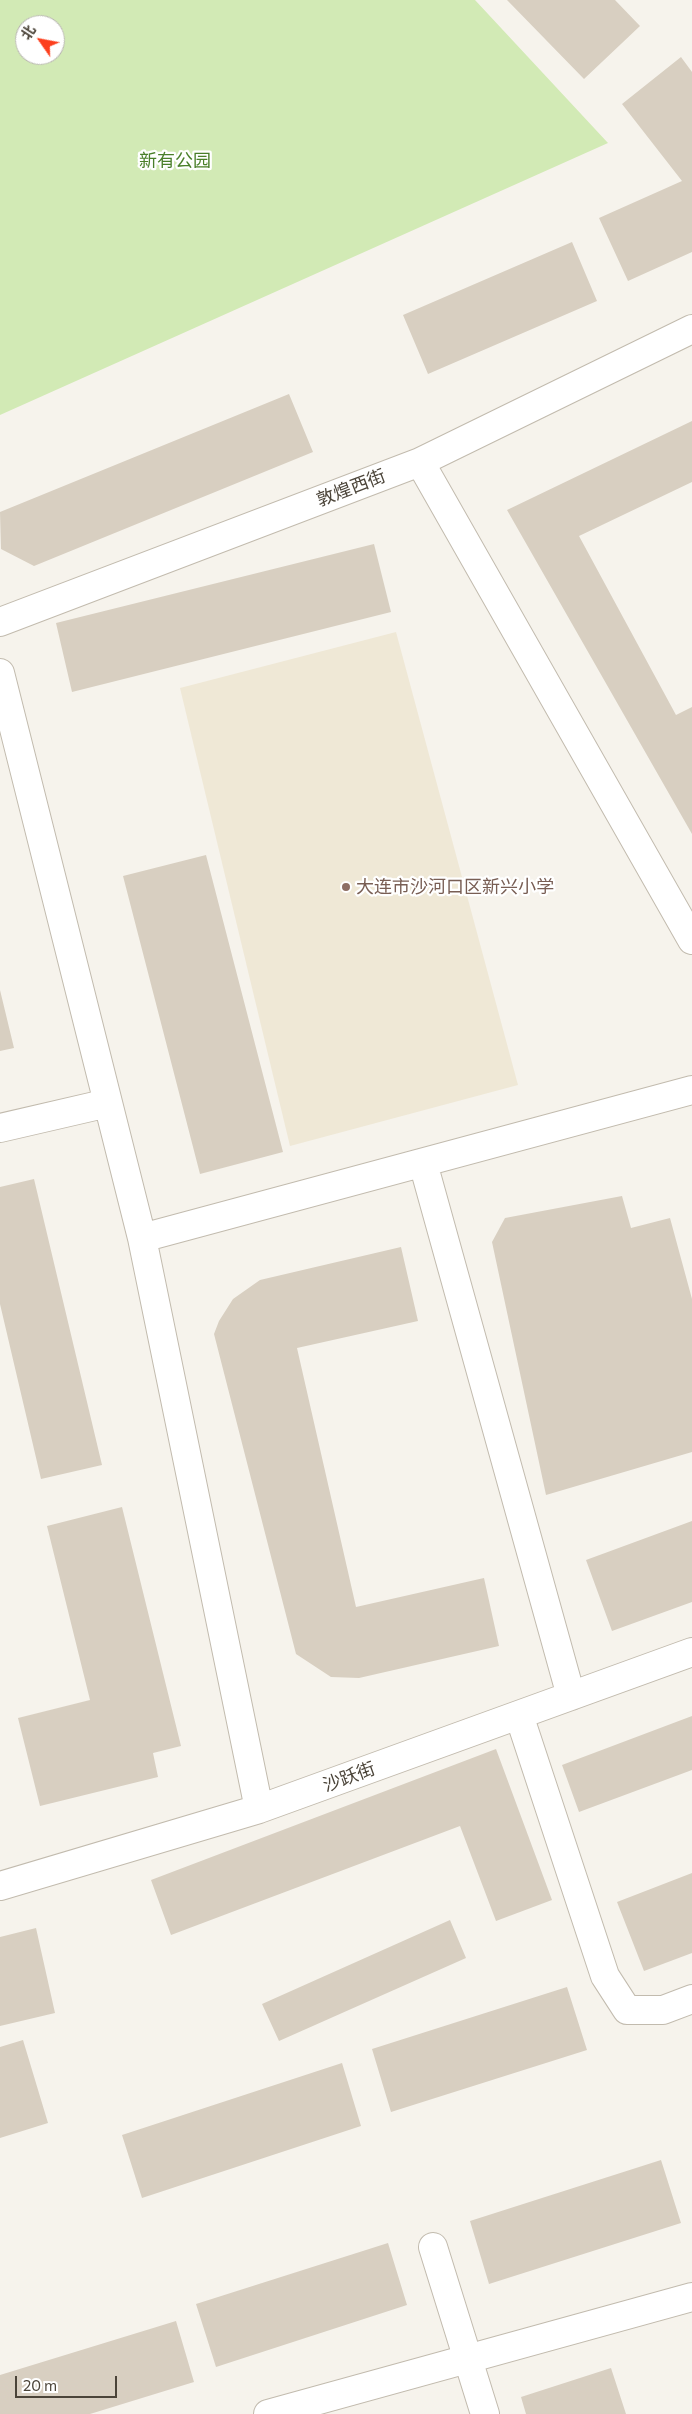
<!DOCTYPE html>
<meta charset="utf-8">
<style>
body{margin:0}
#map{position:relative;width:692px;height:2414px;overflow:hidden;background:#f6f3ec;font-family:Commissioner,"Noto Sans SC",sans-serif}
canvas{display:block}
.north{position:absolute;left:15px;top:15px;width:50px;height:50px;box-sizing:border-box;background:#fff;border:1px solid #b7b4b0;border-radius:50%;rotate:303deg;font-size:14px;font-weight:700;line-height:20px;text-align:center;color:#4b4439}
.north::after{content:'';display:block;margin:auto;width:18px;height:22px;background:#fc3f1d;clip-path:polygon(50% 0,100% 100%,50% 72%,0 100%)}
.scale{position:absolute;left:15px;top:2376px;width:102px;height:22px;box-sizing:border-box;border:2px solid #4b4439;border-top:0;padding-left:6px;font-size:15px;line-height:18px;white-space:nowrap;color:#4b4439;-webkit-text-stroke:4px #fff;paint-order:stroke}
</style>
<div id="map">
<canvas width="692" height="2414"></canvas>
<div class="north">北</div>
<div class="scale">20 m</div>
</div>
<script>
const ctx = document.querySelector('canvas').getContext('2d');
ctx.lineJoin = 'round';
function fillPath(path, color) { ctx.fillStyle = color; ctx.fill(path, 'evenodd'); }
const poly = rows => new Path2D(rows.map(r => 'M' + r).join(''));
function trace(path, color, width, dash) { ctx.strokeStyle = color; ctx.lineWidth = width; ctx.lineCap = dash ? 'butt' : 'round'; ctx.setLineDash(dash || []); ctx.stroke(path); }
function drawText(font, color, halo, rows, align = 'center') {
  ctx.font = font + ' Commissioner,"Noto Sans SC",sans-serif'; ctx.lineWidth = 4.5; ctx.setLineDash([]); ctx.textBaseline = 'middle'; ctx.strokeStyle = halo; ctx.fillStyle = color; for (const [text, x, y, turn = 0] of rows) {
    ctx.save(); ctx.translate(x, y); ctx.rotate((+turn || 0) * Math.PI / 180); ctx.textAlign = isNaN(turn) ? turn : align; if (halo) ctx.strokeText(text, 0, 0); ctx.fillText(text, 0, 0); ctx.restore();
  }
}
fillPath(poly([
 [396,632,518,1085,290,1146,180,688]
]), '#efe8d6');
fillPath(poly([
 [0,0,475,0,608,143,0,415],
 [25,25,55,25,55,55,25,55]
]), '#d2eab5');
fillPath(poly([
 [507,0,615,0,640,26,584,79],
 [681,57,692,72,692,252,628,281,599,218,682,181,622,104],
 [572,242,597,301,428,374,403,315],
 [289,394,313,452,34,566,1,549,0,512],
 [692,421,692,482,579,536,676,715,692,707,692,834,507,510],
 [374,544,391,612,72,692,56,623],
 [206,855,283,1152,200,1174,123,876],
 [0,990,14,1048,0,1051],
 [34,1179,102,1465,41,1479,0,1304,0,1187],
 [622,1196,631,1228,670,1218,692,1299,692,1452,546,1495,492,1242,505,1218],
 [401,1247,418,1321,297,1348,356,1607,484,1578,499,1646,359,1678,331,1677,296,1654,214,1334,219,1321,233,1299,260,1280],
 [122,1507,181,1746,153,1753,158,1777,40,1806,18,1718,90,1700,47,1526],
 [692,1521,692,1602,612,1631,586,1560],
 [692,1716,692,1770,579,1812,562,1765],
 [496,1749,552,1900,496,1921,460,1826,171,1935,151,1880],
 [692,1873,692,1953,644,1971,617,1902],
 [450,1920,466,1958,279,2041,262,2004],
 [36,1928,55,2013,0,2026,0,1937],
 [567,1987,587,2050,391,2112,372,2049],
 [23,2040,48,2123,0,2138,0,2047],
 [342,2063,361,2126,142,2198,122,2135],
 [661,2160,681,2223,489,2284,470,2221],
 [388,2243,407,2305,216,2367,196,2304],
 [176,2321,194,2382,90,2414,0,2414,0,2375],
 [611,2368,626,2414,526,2414,521,2397]
]), '#d8cfc1');
const street = poly([
 [420,462,692,940],
 [0,622,420,462,692,329],
 [0,673,142,1238,259,1809],
 [0,1128,108,1103],
 [423,1163,571,1696],
 [142,1238,692,1090],
 [519,1715,605,1976,627,2010,663,2010,692,1999],
 [0,1886,259,1809,692,1652],
 [433,2247,485,2414],
 [268,2414,692,2297]
]);
trace(street, '#c2bbae', 30);
trace(street, '#fff', 28);
for (const [x, y, r, color] of [
 [346,887,5,"#8d6e63"]
]) { const dot = new Path2D(); dot.arc(x, y, r, 0, 2 * Math.PI); ctx.fillStyle = color; ctx.fill(dot); trace(dot, '#fff', 2); }
drawText('18px', '#4a7f2a', '#fff', [
 ["新有公园",175,161]
]);
drawText('18px', '#4b4439', '#fff', [
 ["敦煌西街",351,488,-21],
 ["沙跃街",349,1777,-20]
]);
drawText('18px', '#785e54', '#fff', [
 ["大连市沙河口区新兴小学",356,887]
], 'left');
</script>
